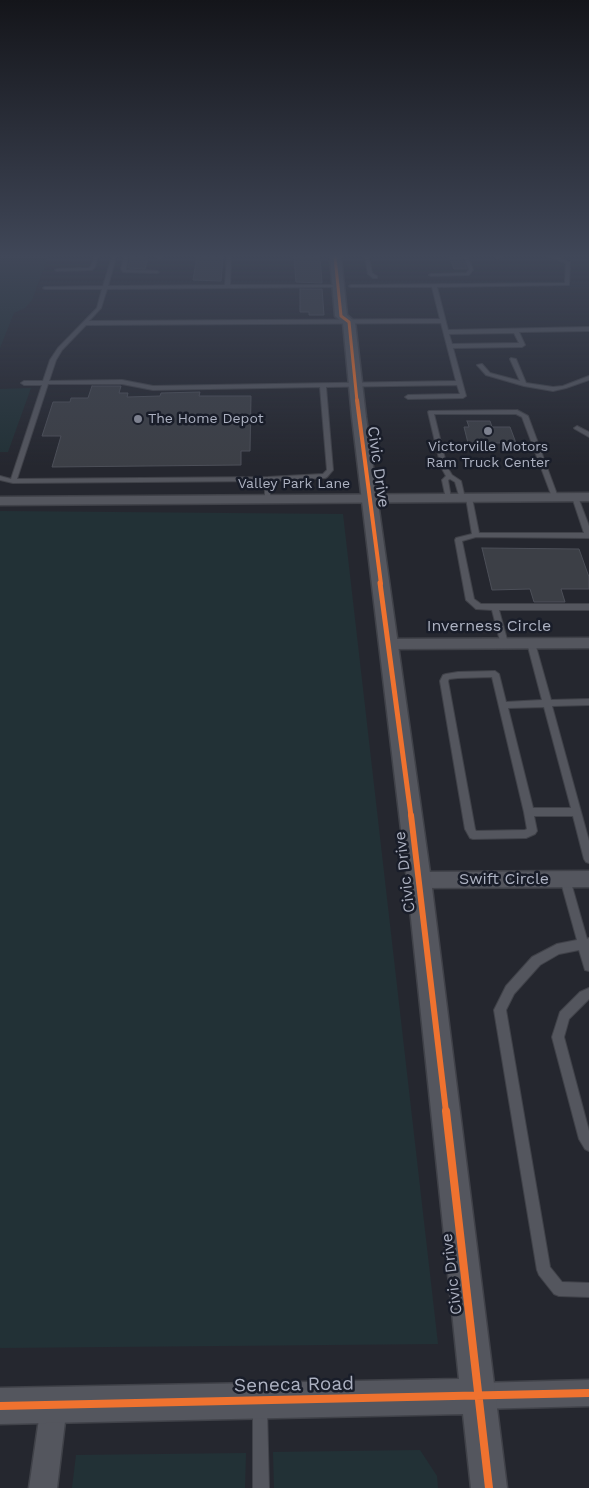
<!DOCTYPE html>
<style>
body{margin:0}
canvas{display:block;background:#25272f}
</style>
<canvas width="589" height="1488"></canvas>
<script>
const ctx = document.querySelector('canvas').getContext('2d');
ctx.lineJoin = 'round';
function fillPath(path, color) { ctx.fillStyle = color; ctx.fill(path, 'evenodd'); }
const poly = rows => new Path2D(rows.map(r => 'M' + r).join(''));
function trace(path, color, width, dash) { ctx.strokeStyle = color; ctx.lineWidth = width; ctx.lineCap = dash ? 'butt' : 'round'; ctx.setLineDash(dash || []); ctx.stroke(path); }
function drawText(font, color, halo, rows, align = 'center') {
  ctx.font = font + ' "Work Sans",sans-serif'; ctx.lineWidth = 5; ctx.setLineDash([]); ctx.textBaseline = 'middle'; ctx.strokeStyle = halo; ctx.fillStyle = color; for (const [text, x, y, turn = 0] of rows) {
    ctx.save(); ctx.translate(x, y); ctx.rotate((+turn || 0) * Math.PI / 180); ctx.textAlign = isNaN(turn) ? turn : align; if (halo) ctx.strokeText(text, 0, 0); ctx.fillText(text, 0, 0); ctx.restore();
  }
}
fillPath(poly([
 [0,257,48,257,32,300,25,308,14,313,0,348],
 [31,388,8,452,0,452,0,389],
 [0,511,343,514,438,1344,0,1348],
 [420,1450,437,1476,438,1488,274,1488,273,1452],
 [246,1453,245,1488,72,1488,76,1455]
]), '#223136');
const building = poly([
 [130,257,148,257,145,269,128,268,130,257],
 [197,257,223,257,221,281,193,280,197,257],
 [294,257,320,257,322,283,296,282,294,257],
 [450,258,462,258,467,269,454,269,450,258],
 [300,289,322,289,324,315,309,315,309,312,300,312,300,289],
 [92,386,121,386,119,393,128,393,127,397,160,396,161,393,200,392,199,396,251,396,250,451,241,451,241,465,52,467,61,436,42,436,53,402,70,402,71,398,88,398,92,386],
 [467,421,490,421,492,427,510,427,516,443,468,443,464,427,469,427,467,421],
 [482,548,579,549,589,577,589,589,561,589,565,602,534,602,530,589,492,590,482,548]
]);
fillPath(building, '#3c3f46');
trace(building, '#4c4f58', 1);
const service = poly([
 [94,257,98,257,95,267,92,270,57,271,55,270,57,269,89,268,91,266,94,257],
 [112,257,116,257,108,286,225,285,227,257,231,257,230,285,338,285,340,286,338,287,107,289,101,308,89,321,440,319,432,287,351,287,349,286,351,285,565,283,566,263,549,257,557,257,570,262,569,285,437,287,448,330,589,327,589,331,519,332,525,345,522,347,453,348,466,396,463,398,408,399,405,397,408,395,460,394,457,385,326,387,333,470,327,477,325,478,271,481,270,500,266,500,265,499,265,481,13,483,0,480,0,476,11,479,42,385,24,385,21,383,24,381,43,381,50,360,58,348,97,308,102,289,45,289,43,288,45,287,103,286,112,257],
 [441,323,456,381,153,386,122,380,49,381,56,360,62,350,86,325,441,323],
 [514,333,519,343,452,344,449,334,514,333],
 [48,384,122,384,153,390,320,387,327,470,323,474,268,477,17,479,48,384],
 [124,257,128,257,126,270,157,271,159,272,157,273,123,272,121,269,124,257],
 [157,257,161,257,161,258,159,259,157,257],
 [365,257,369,257,372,273,377,276,377,278,373,278,368,274,365,257],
 [464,257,468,257,473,270,469,275,431,276,429,275,431,274,466,273,469,270,464,257],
 [501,257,497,259,495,258,495,257,501,257],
 [511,358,516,359,526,383,553,387,563,386,589,376,589,380,566,388,553,391,524,386,486,375,477,365,482,364,490,373,520,381,510,359,511,358],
 [517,410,528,416,558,497,557,498,555,499,552,497,522,417,516,414,434,414,447,467,452,475,461,481,465,498,462,500,460,499,455,482,450,479,448,480,451,498,448,500,446,499,442,480,446,476,441,467,428,412,429,411,517,410],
 [577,426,589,432,589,437,575,429,574,428,577,426],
 [575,495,578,497,589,526,589,538,476,537,462,541,474,599,481,604,589,604,589,610,499,610,508,643,504,646,501,645,492,610,476,609,466,600,455,540,456,538,472,534,466,498,469,496,472,498,479,533,584,533,572,497,575,495],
 [531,640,535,643,551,700,589,699,589,705,552,706,589,841,589,863,586,862,584,859,573,816,534,816,537,831,535,834,526,838,473,839,470,838,465,829,440,681,443,675,446,674,458,672,495,671,499,674,506,702,542,700,527,643,531,640],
 [492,677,524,812,527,829,525,830,476,831,475,829,448,681,449,679,458,678,492,677],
 [544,707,571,808,533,808,508,708,544,707],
 [565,875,569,876,570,879,587,939,589,938,589,971,585,970,579,950,559,954,540,965,514,994,506,1010,550,1267,562,1282,589,1283,589,1297,559,1296,554,1294,539,1275,537,1270,494,1010,506,986,532,957,557,944,577,940,560,879,561,876,565,875],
 [589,988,589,999,569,1019,564,1037,589,1131,589,1151,585,1149,579,1139,552,1037,560,1012,580,992,589,988],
 [260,1401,265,1403,267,1408,269,1488,253,1488,253,1408,255,1403,260,1401]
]);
const minor = poly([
 [589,493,589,501,0,505,0,497,589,493],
 [589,638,589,648,389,649,382,644,389,639,589,638],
 [589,871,589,887,419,888,412,886,410,880,412,874,419,872,589,871],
 [589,1380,589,1406,478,1409,469,1405,465,1396,469,1387,478,1383,589,1380],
 [54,1392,63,1396,67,1405,57,1488,29,1488,41,1405,45,1396,54,1392]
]);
const tertiary = poly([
 [330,257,341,257,347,315,355,322,366,417,431,880,507,1488,471,1488,463,1414,0,1424,0,1388,459,1379,407,880,352,417,343,323,335,316,330,257]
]);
trace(service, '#404249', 2);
trace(minor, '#404249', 3);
trace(tertiary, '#404249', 3);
fillPath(service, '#54565e');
fillPath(minor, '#54565e');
fillPath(tertiary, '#54565e');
trace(poly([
 [335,257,341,316,349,322,357,401]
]), '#ef722f', 3);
trace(poly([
 [357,400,381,584]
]), '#ef722f', 4);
trace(poly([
 [380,583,411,816]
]), '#ef722f', 5);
trace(poly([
 [411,815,446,1112]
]), '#ef722f', 6);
trace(poly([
 [446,1111,489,1488],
 [0,1406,589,1393]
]), '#ef722f', 8);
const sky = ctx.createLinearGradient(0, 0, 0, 466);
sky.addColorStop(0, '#14151a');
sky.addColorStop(0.55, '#404758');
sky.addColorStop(1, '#40475800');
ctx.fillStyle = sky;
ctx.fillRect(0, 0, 589, 466);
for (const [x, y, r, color] of [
 [138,419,5,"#7d818f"],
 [488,431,5,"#7d818f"]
]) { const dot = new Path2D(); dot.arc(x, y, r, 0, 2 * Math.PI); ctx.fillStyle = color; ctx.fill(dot); trace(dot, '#191d29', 2); }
drawText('14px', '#adb2c2', '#191d29', [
 ["The Home Depot",148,419],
 ["Victorville Motors",488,447,"center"],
 ["Ram Truck Center",488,463,"center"]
], 'left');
drawText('14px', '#adb2c2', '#191d29', [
 ["Valley Park Lane",294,484]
]);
drawText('16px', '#adb2c2', '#191d29', [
 ["Civic Drive",378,467,82],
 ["Inverness Circle",489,626],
 ["Civic Drive",405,872,-97],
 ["Swift Circle",504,879],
 ["Civic Drive",452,1274,-97]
]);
drawText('19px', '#adb2c2', '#191d29', [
 ["Seneca Road",294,1385,-1]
]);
</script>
